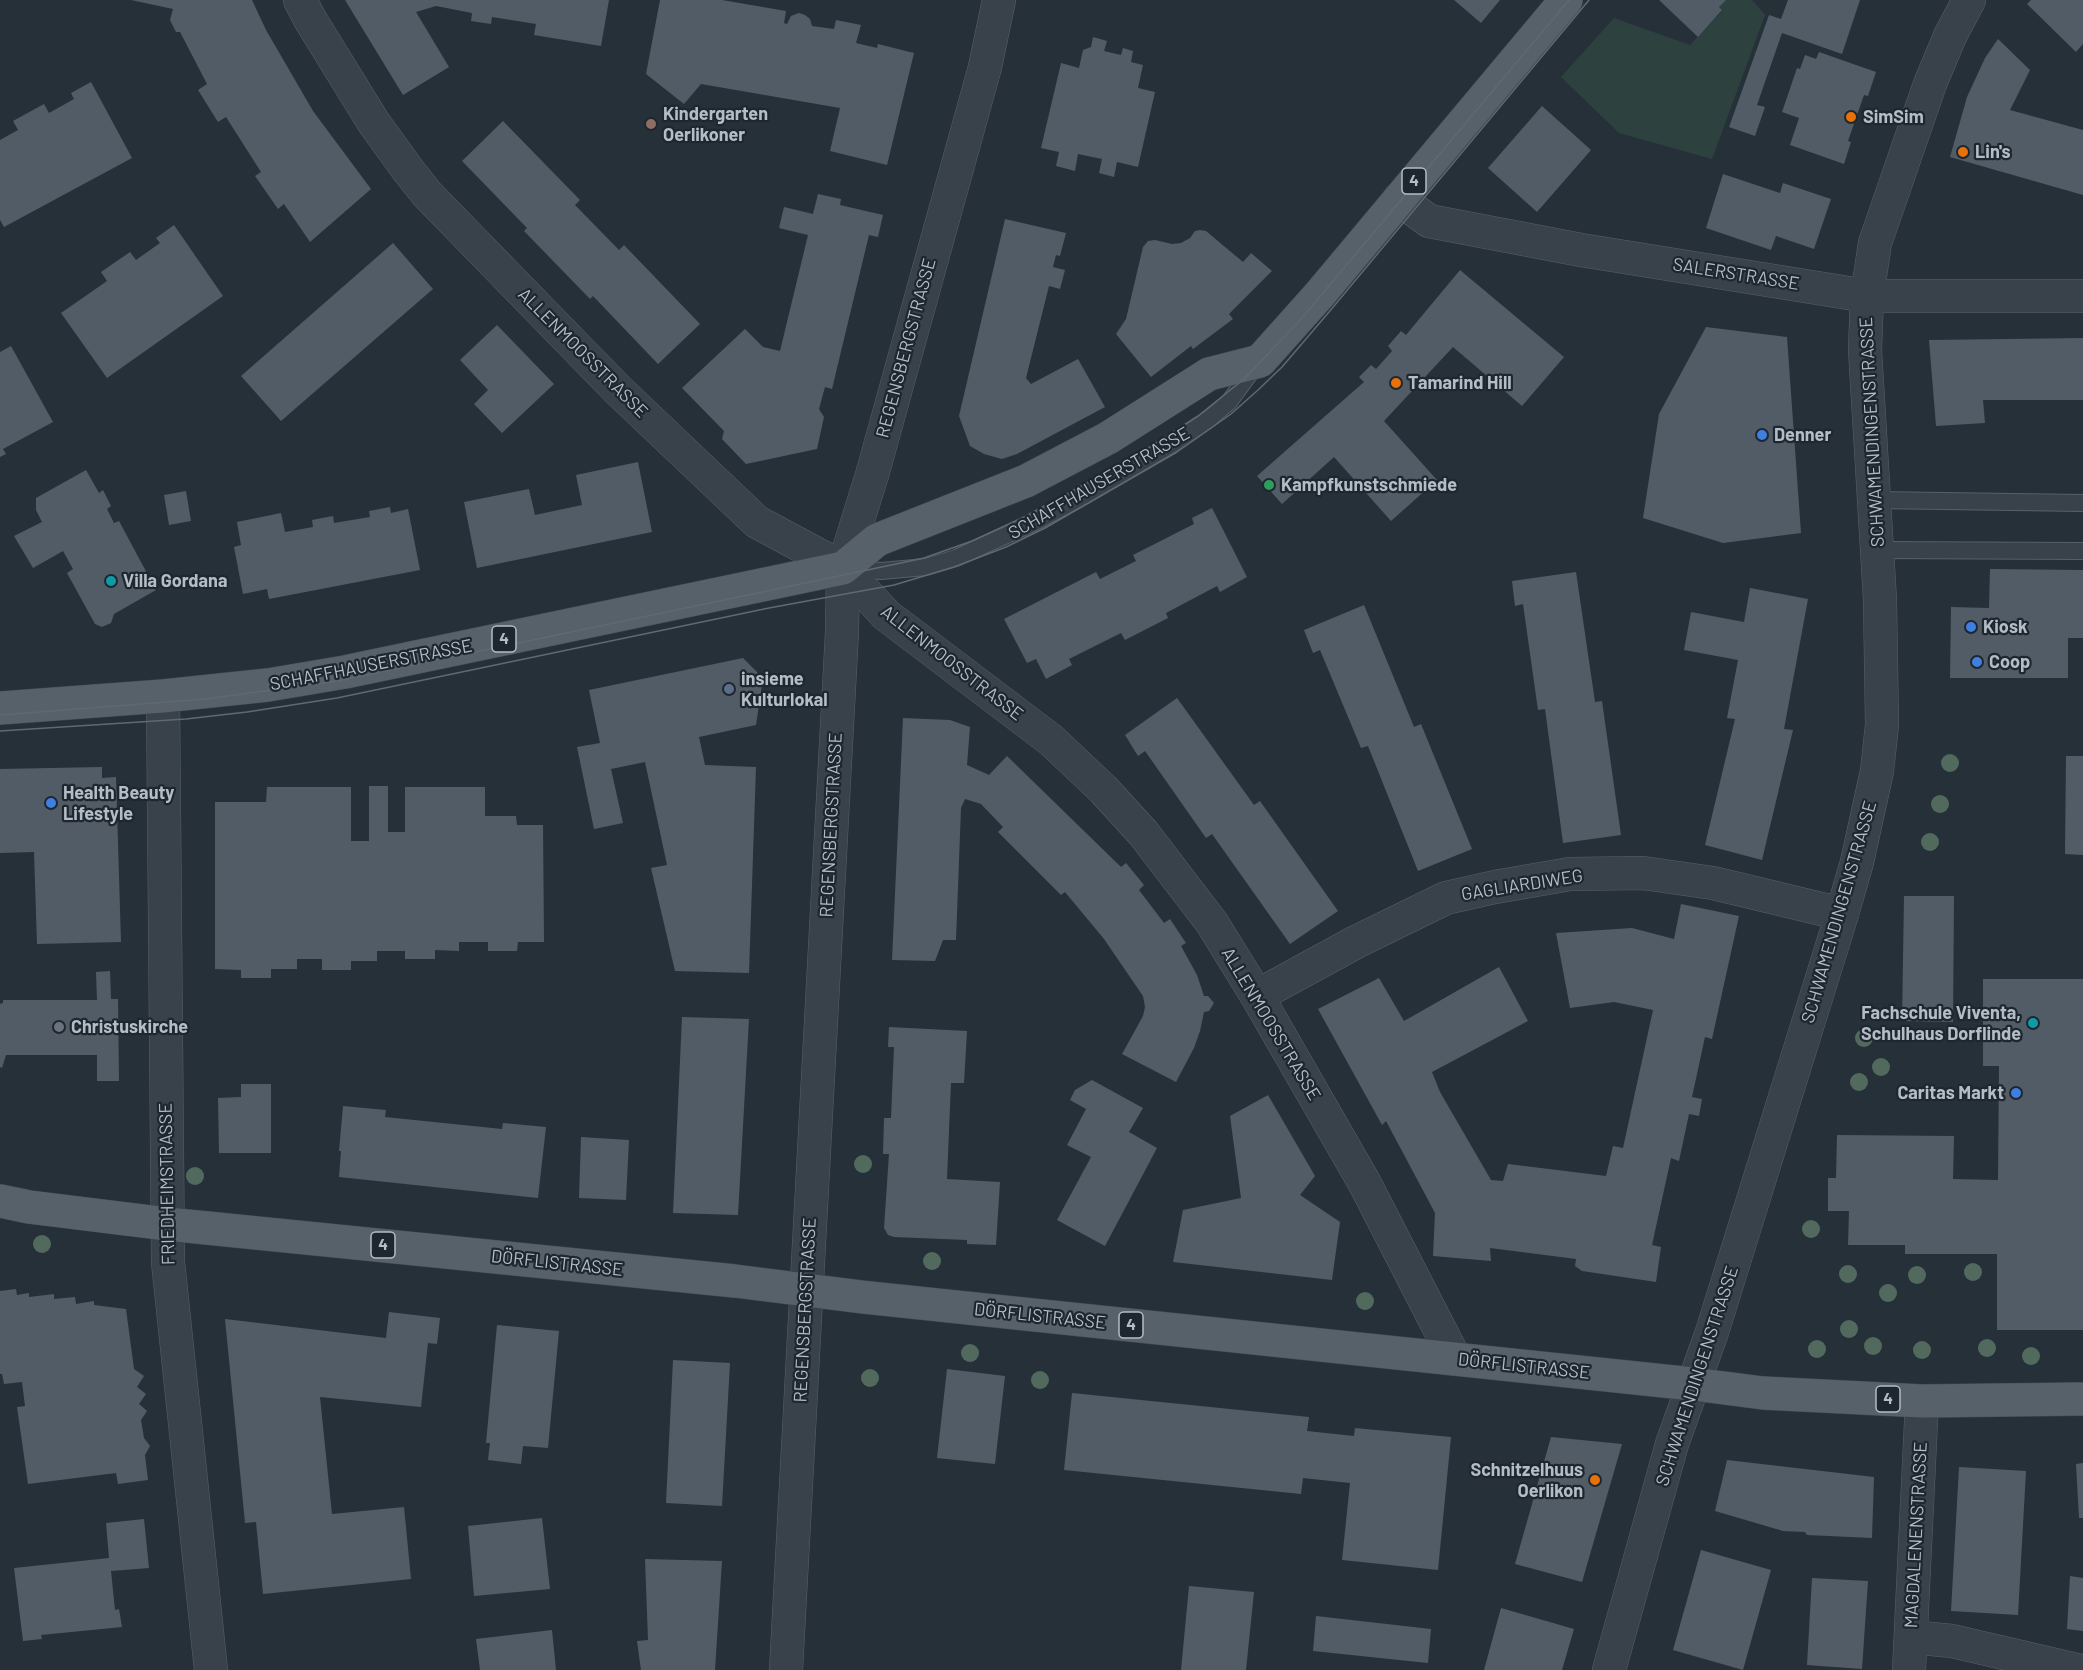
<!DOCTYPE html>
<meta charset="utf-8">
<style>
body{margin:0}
canvas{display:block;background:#253039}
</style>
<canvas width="2083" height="1670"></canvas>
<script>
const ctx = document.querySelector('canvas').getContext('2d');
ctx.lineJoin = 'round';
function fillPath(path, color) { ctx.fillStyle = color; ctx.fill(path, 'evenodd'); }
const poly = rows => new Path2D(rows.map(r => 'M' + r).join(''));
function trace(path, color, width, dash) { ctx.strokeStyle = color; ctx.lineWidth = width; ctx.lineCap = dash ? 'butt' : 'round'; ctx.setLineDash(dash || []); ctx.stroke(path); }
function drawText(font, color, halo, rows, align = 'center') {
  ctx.font = font + ' Barlow,sans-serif'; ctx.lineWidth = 4.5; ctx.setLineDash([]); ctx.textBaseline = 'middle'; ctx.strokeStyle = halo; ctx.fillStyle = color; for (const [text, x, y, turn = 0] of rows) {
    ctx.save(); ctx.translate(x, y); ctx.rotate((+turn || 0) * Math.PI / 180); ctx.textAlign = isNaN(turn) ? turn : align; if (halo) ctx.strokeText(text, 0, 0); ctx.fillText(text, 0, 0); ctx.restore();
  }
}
fillPath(poly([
 [1726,0,1752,0,1765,15,1712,159,1619,133,1561,77,1614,18,1690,45,1722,11,1719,7]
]), '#2d413f');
fillPath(poly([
 [131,0,252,0,266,30,313,111,371,189,310,242,284,204,278,209,255,176,261,172,226,117,218,122,198,90,207,84,180,32,176,32,170,20,173,9],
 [345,0,609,0,601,46,534,35,536,24,492,17,491,24,471,21,472,13,436,6,416,12,449,67,403,95],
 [660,0,722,0,786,11,784,23,787,24,791,16,799,13,805,15,810,19,812,26,834,29,836,20,861,25,856,43,877,48,878,44,914,53,887,165,830,151,840,108,701,84,684,104,646,74],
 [1454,0,1500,0,1481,23],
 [1659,0,1726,0,1719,7,1722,10,1698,37],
 [1788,0,1860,0,1842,54,1782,33,1757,105,1765,107,1755,136,1729,127,1769,15,1781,19],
 [2031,0,2083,0,2083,44,2076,52,2027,4],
 [1093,37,1107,41,1104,51,1121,55,1123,48,1133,51,1131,62,1143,65,1138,88,1155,92,1138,167,1117,162,1114,177,1099,173,1102,159,1078,154,1075,171,1056,166,1059,152,1041,148,1061,63,1079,68,1083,50,1091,47],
 [1998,39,2030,70,2010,110,2083,130,2083,195,1950,157,1967,97,1985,58],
 [1819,52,1876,72,1868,96,1864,95,1848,141,1851,142,1844,164,1790,145,1799,118,1782,112,1797,68,1800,69,1805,55,1816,59],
 [91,82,132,158,4,227,0,220,0,140,18,130,13,121,44,104,49,113,74,99,71,93],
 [1542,106,1591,150,1537,212,1488,168],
 [503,121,580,200,575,205,619,250,624,245,700,324,658,364,593,296,590,299,524,231,527,228,462,161],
 [1723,174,1780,193,1783,183,1831,199,1814,249,1776,236,1771,250,1706,228],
 [818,194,841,199,840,205,883,215,878,237,869,235,832,389,825,387,819,409,824,417,817,449,746,464,722,439,724,431,682,388,745,329,763,347,780,351,808,235,779,228,784,207,813,214],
 [1005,219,1066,233,1060,256,1056,255,1053,267,1065,270,1060,289,1049,286,1026,378,1031,384,1078,359,1105,407,1017,454,1002,459,984,454,970,446,959,416],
 [174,225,223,296,107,378,61,313,107,281,101,272,130,252,136,260,160,243,156,238],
 [1200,230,1206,231,1243,262,1251,253,1272,271,1229,314,1233,319,1193,349,1191,346,1151,377,1116,334,1126,319,1143,247,1148,241,1155,240,1172,244,1181,243,1190,238,1195,231],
 [393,243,433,289,281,421,241,376],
 [1460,270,1564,357,1522,406,1453,347,1384,421,1437,480,1391,521,1334,457,1282,504,1257,476,1364,382,1359,377,1371,365,1376,369,1392,351,1388,346,1401,331,1406,335],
 [497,325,554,384,502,433,474,404,488,390,460,360],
 [1706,327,1787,337,1801,533,1723,543,1643,518,1659,414],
 [2083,338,2083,400,1983,400,1985,423,1936,426,1929,340],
 [11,346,53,422,3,449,6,454,0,457,0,352],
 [638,462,652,532,477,568,464,502,529,489,535,515,582,505,576,475],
 [86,470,99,493,103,490,111,506,107,509,114,523,119,521,156,590,114,614,111,623,102,627,95,624,67,573,73,569,63,551,33,568,14,536,42,522,36,510,36,498],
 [186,491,191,521,169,525,164,495],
 [390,507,391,513,408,509,420,570,269,599,267,589,243,594,234,547,241,545,237,522,281,513,285,532,313,527,312,520,333,516,334,523,370,517,369,511],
 [1212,508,1247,577,1220,592,1217,586,1166,613,1168,618,1125,640,1121,633,1069,659,1072,665,1046,679,1036,659,1027,663,1004,619,1096,572,1100,579,1136,561,1133,555,1194,524,1192,518],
 [1990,569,2083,570,2083,638,2068,638,2068,678,1950,678,1951,607,1989,608],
 [1576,572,1595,702,1602,701,1621,835,1563,843,1545,709,1538,710,1523,604,1515,606,1512,581],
 [1750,588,1808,599,1784,729,1793,730,1762,860,1705,845,1735,719,1727,718,1738,660,1684,650,1691,612,1744,622],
 [1364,605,1414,727,1421,724,1472,849,1418,871,1368,746,1361,748,1320,650,1313,653,1304,630],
 [743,658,763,678,756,725,699,737,705,765,756,767,749,973,675,971,651,868,667,865,645,762,611,769,623,823,594,829,577,747,600,743,589,690],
 [1177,698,1254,805,1260,801,1338,911,1290,944,1212,834,1206,838,1145,751,1138,756,1125,735],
 [903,718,950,720,970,727,967,765,989,775,1007,756,1121,867,1126,863,1144,885,1139,890,1164,923,1170,919,1186,943,1181,946,1197,975,1204,996,1208,996,1214,1003,1209,1011,1204,1012,1200,1031,1194,1048,1176,1082,1122,1054,1143,1016,1145,1007,1143,996,1104,939,1065,892,1061,895,998,832,1003,827,981,804,965,799,961,808,956,940,943,940,935,961,892,960],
 [2066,756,2083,756,2083,855,2065,854],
 [102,767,102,778,116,777,121,942,37,944,34,852,0,853,0,769],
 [369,786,388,786,388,832,405,832,405,787,485,787,485,816,516,816,517,825,543,825,544,942,518,942,517,951,488,951,488,942,459,942,459,951,435,950,435,959,405,959,405,951,377,951,377,961,351,961,351,970,322,970,322,959,297,959,297,969,271,969,271,978,241,978,241,970,215,969,215,802,266,802,267,787,351,787,351,841,369,841],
 [1904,896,1954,896,1953,1022,1902,1021],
 [1681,904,1739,916,1712,1039,1705,1037,1692,1097,1702,1099,1699,1116,1689,1114,1679,1161,1671,1158,1652,1245,1661,1247,1656,1282,1582,1271,1575,1266,1576,1259,1490,1248,1491,1261,1433,1256,1435,1213,1386,1121,1382,1125,1318,1009,1379,978,1404,1021,1499,967,1528,1021,1432,1072,1440,1092,1491,1180,1503,1181,1508,1164,1606,1176,1613,1146,1623,1148,1653,1010,1614,1002,1570,1008,1556,933,1632,928,1674,939],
 [110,971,111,999,118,999,119,1081,97,1081,97,1055,6,1055,2,1068,0,1067,0,1004,3,1003,3,1000,97,1000,96,972],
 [1983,979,2083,979,2083,1330,1997,1330,1997,1254,1905,1254,1905,1245,1848,1245,1849,1211,1828,1211,1828,1178,1836,1178,1837,1135,1954,1136,1953,1179,1998,1180,1999,1066,1983,1066],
 [682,1017,749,1019,738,1215,673,1213],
 [889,1027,967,1031,964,1083,951,1083,947,1179,1000,1182,996,1245,967,1244,967,1240,894,1237,888,1235,884,1228,889,1154,883,1154,884,1118,891,1118,894,1047,888,1047],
 [1092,1080,1143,1108,1129,1132,1157,1148,1105,1246,1057,1220,1091,1157,1067,1145,1086,1109,1070,1100,1075,1090],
 [241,1084,271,1084,271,1153,219,1153,218,1098,241,1097],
 [1268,1095,1315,1176,1300,1195,1340,1222,1332,1280,1173,1262,1183,1210,1241,1198,1230,1116],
 [343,1106,386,1110,385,1117,502,1129,503,1123,546,1127,538,1198,339,1177,341,1151,339,1151],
 [581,1137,629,1140,626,1200,579,1198],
 [16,1289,17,1295,29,1293,29,1297,54,1294,54,1299,75,1297,76,1304,94,1301,94,1305,126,1309,134,1369,144,1376,137,1387,146,1394,139,1404,147,1411,141,1420,144,1438,150,1446,145,1455,148,1480,118,1484,116,1473,28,1484,17,1407,25,1406,22,1382,4,1384,2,1374,0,1374,0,1291],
 [389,1312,440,1318,437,1344,428,1343,421,1407,320,1397,332,1514,404,1507,411,1579,263,1594,256,1522,245,1523,225,1319,386,1338],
 [497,1325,559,1331,548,1448,523,1446,521,1464,488,1460,490,1443,486,1443],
 [673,1360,730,1363,722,1506,666,1503],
 [947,1369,1005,1376,995,1464,937,1458],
 [1072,1393,1309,1417,1307,1431,1354,1436,1355,1428,1451,1437,1438,1570,1342,1560,1350,1483,1303,1478,1301,1494,1064,1470],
 [1551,1437,1622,1444,1582,1582,1515,1564],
 [1727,1460,1874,1477,1872,1538,1807,1535,1805,1532,1783,1531,1715,1511],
 [2083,1463,2083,1518,2079,1518,2076,1464],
 [1959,1467,2026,1471,2018,1615,1951,1611],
 [542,1518,550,1589,474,1596,468,1526],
 [144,1519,149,1568,111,1571,115,1610,119,1609,122,1627,41,1635,42,1639,23,1641,14,1568,109,1558,106,1523],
 [1701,1550,1771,1570,1743,1670,1673,1650],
 [645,1559,722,1561,715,1670,641,1670,637,1641,648,1640],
 [2070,1576,2083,1578,2083,1631,2067,1629],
 [1812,1578,1868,1581,1862,1669,1807,1665],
 [1189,1586,1254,1592,1246,1670,1181,1670],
 [1501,1608,1574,1629,1562,1670,1484,1670],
 [1316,1616,1431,1629,1428,1663,1313,1651],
 [552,1630,556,1670,480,1670,476,1639]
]), '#515c67');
const service = poly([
 [1874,500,2083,503],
 [1877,550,2083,551],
 [847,568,881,571,926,567,956,558,1035,522,1084,496,1172,444,1209,419,1229,402,1256,365]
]);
const minor = poly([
 [300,0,311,21,374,123,408,170,427,194,617,389,757,522,843,568,886,615,1051,740,1103,789,1144,834,1212,923,1257,996,1364,1182,1455,1359],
 [1399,199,1429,221,1581,250,1867,296,2083,296],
 [163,696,168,1262,211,1670],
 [1257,996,1356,942,1446,898,1495,887,1570,874,1643,873,1713,883,1842,914],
 [1911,1637,1952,1641,2077,1670],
 [786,1670,842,632,843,568,872,475,985,67,999,0],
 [1909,1670,1922,1401]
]);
const tertiary = poly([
 [1609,1670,1672,1444,1712,1332,1842,914,1857,862,1877,771,1882,725,1880,600,1865,350,1867,296,1875,243,1930,84,1950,36,1969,0]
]);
const primary = poly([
 [0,708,163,696,268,685,345,672,843,568,877,540,1026,481,1108,438,1209,374,1260,361,1320,294,1566,0],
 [0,1201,29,1207,167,1224,735,1281,862,1297,1693,1384,1763,1393,1922,1401,2083,1399]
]);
trace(service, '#576068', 18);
trace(minor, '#576068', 34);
trace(tertiary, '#576068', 34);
trace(primary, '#424b53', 34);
trace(service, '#39424a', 16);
trace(minor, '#39424a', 33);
trace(tertiary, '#39424a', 33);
trace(primary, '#57616a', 33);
trace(poly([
 [0,715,206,699,337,681,896,564,924,558,972,541,1024,517,1133,458,1198,416,1244,379,1302,318,1569,0],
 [0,731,186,719,247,712,337,698,769,608,894,585,954,567,1006,547,1045,528,1177,452,1231,414,1258,390,1282,367,1329,312,1589,0]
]), '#5f6973', 1.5);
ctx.fillStyle = '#516a5d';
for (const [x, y] of [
 [1950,763],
 [1940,804],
 [1930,842],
 [1864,1038],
 [1881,1067],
 [1859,1082],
 [863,1164],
 [195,1176],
 [1811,1229],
 [42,1244],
 [932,1261],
 [1973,1272],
 [1848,1274],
 [1917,1275],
 [1888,1293],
 [1365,1301],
 [1849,1329],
 [1873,1346],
 [1987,1348],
 [1817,1349],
 [1922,1350],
 [970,1353],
 [2031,1356],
 [870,1378],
 [1040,1380]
]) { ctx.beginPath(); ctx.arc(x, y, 9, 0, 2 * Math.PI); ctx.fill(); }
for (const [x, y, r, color] of [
 [1851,117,6,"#e8710a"],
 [651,124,6,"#8d6e63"],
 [1963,152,6,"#e8710a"],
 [1396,383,6,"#e8710a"],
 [1762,435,6,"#3f7fe0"],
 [1269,485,6,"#2e9e5b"],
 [111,581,6,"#0f9aa8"],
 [1971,627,6,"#3f7fe0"],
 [1977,662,6,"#3f7fe0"],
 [729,689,6,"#5c6f8a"],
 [51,803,6,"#3f7fe0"],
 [2033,1023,6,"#0f9aa8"],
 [59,1027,6,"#6b7280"],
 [2016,1093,6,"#3f7fe0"],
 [1595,1480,6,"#e8710a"]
]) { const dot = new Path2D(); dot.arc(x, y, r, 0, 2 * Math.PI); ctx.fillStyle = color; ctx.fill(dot); trace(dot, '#1e272f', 2); }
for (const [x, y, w] of [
 [1414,181,24],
 [504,639,24],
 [383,1245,24],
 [1131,1325,24],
 [1888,1399,24]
]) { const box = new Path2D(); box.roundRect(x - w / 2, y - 13, w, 26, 4.5); ctx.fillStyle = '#1e272f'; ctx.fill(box); trace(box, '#b4bdc5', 1.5); }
drawText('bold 16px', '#b4bdc5', null, [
 ["4",1414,181],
 ["4",504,639],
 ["4",383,1245],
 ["4",1131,1325],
 ["4",1888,1399]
]);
drawText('bold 18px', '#b4bdc5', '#1e272f', [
 ["Kindergarten",663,114],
 ["Oerlikoner",663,135],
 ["SimSim",1863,117],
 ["Lin's",1975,152],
 ["Tamarind Hill",1408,383],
 ["Denner",1774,435],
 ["Kampfkunstschmiede",1281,485],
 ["Villa Gordana",123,581],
 ["Kiosk",1983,627],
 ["Coop",1989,662],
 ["insieme",741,679],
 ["Kulturlokal",741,700],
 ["Health Beauty",63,793],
 ["Lifestyle",63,814],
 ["Fachschule Viventa,",2021,1013,"right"],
 ["Schulhaus Dorflinde",2021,1034,"right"],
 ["Christuskirche",71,1027],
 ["Caritas Markt",2004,1093,"right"],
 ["Schnitzelhuus",1583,1470,"right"],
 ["Oerlikon",1583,1491,"right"]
], 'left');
drawText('18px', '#b4bdc5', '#1e272f', [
 ["SALERSTRASSE",1736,274,9],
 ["REGENSBERGSTRASSE",906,348,-75],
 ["ALLENMOOSSTRASSE",583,353,45],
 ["SCHWAMENDINGENSTRASSE",1872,432,-93],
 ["SCHAFFHAUSERSTRASSE",1099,483,-30],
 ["ALLENMOOSSTRASSE",952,663,38],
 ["SCHAFFHAUSERSTRASSE",371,665,-11],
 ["REGENSBERGSTRASSE",831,825,-87],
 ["GAGLIARDIWEG",1522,885,-9],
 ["SCHWAMENDINGENSTRASSE",1839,912,-74],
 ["ALLENMOOSSTRASSE",1271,1024,59],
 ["FRIEDHEIMSTRASSE",167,1184,-91],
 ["DÖRFLISTRASSE",557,1263,6],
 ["REGENSBERGSTRASSE",805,1310,-87],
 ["DÖRFLISTRASSE",1040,1316,6],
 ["DÖRFLISTRASSE",1524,1366,6],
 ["SCHWAMENDINGENSTRASSE",1697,1376,-72],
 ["MAGDALENENSTRASSE",1916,1535,-87]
]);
</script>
